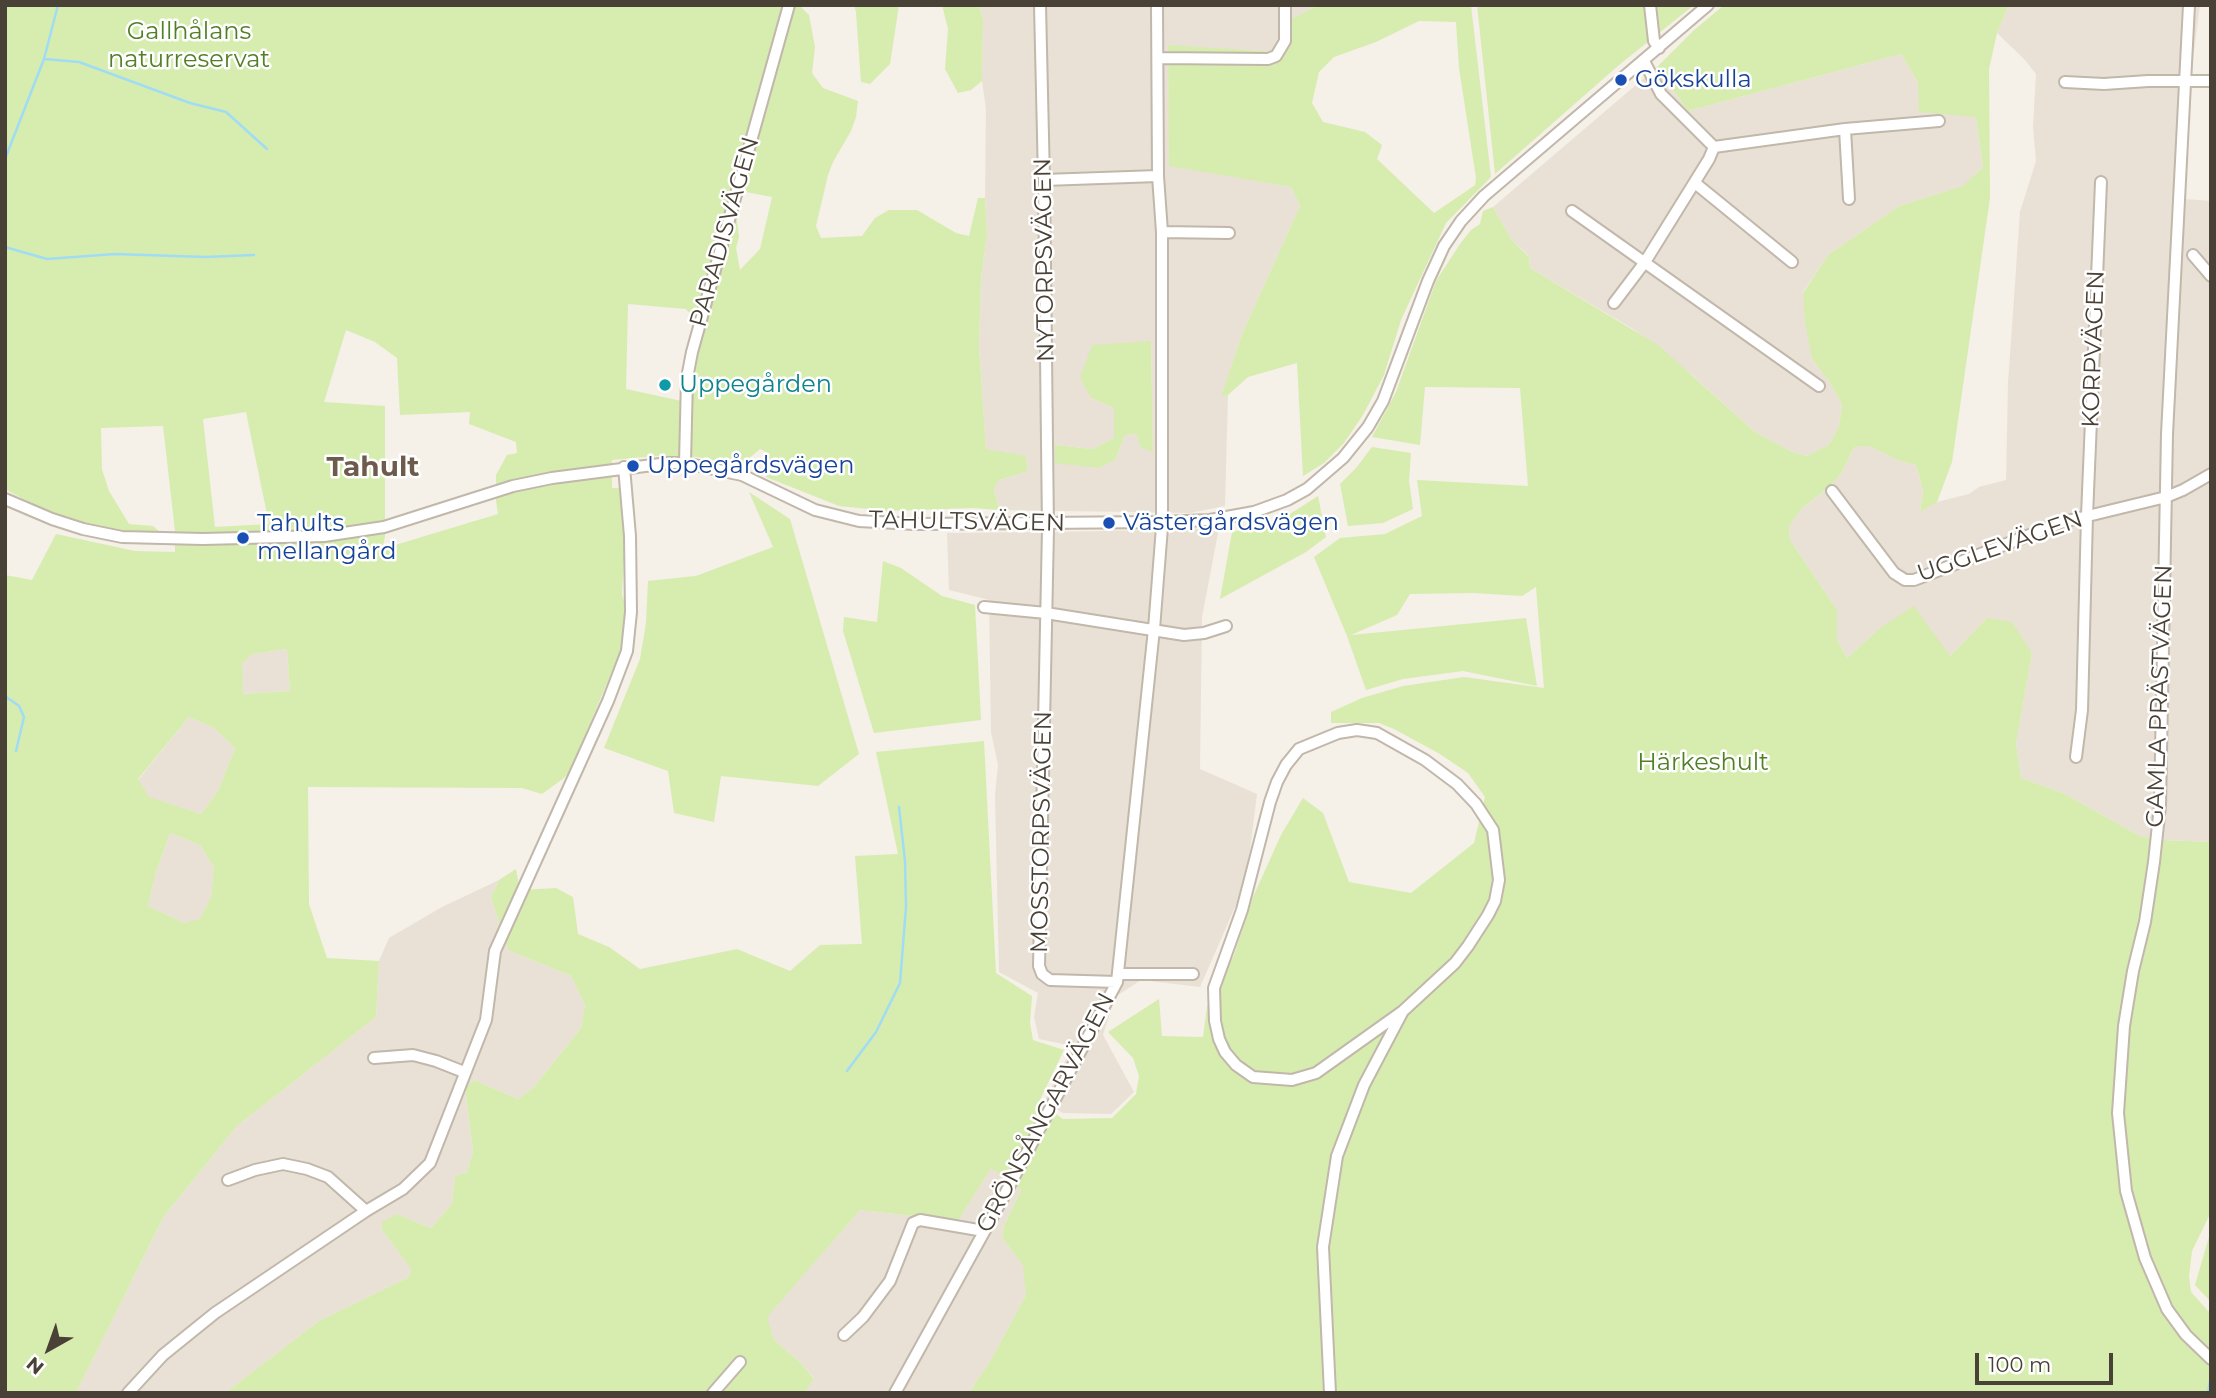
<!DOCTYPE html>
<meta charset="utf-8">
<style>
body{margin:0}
#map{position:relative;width:2216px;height:1398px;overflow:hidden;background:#f5f0e8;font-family:Montserrat,sans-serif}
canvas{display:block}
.frame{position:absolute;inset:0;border:7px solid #494036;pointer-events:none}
.north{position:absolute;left:14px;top:1314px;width:70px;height:70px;-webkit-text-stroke:5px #fff;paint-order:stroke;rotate:220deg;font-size:19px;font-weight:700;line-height:28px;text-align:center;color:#494036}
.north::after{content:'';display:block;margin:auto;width:24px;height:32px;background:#494036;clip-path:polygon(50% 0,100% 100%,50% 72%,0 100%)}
.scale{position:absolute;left:1975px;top:1353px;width:138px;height:32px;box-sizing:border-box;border:4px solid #494036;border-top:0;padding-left:9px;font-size:21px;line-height:24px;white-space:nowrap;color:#494036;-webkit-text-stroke:5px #fff;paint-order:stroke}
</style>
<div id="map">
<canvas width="2216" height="1398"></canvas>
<div class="frame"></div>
<div class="north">N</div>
<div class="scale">100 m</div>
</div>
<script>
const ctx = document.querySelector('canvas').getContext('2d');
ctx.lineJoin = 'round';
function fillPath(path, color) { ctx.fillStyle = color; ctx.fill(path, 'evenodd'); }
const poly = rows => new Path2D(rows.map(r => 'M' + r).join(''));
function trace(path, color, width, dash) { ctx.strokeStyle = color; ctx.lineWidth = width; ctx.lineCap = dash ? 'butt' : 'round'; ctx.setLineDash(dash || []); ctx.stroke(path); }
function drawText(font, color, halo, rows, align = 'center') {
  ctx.font = font + ' Montserrat,sans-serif'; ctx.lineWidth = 5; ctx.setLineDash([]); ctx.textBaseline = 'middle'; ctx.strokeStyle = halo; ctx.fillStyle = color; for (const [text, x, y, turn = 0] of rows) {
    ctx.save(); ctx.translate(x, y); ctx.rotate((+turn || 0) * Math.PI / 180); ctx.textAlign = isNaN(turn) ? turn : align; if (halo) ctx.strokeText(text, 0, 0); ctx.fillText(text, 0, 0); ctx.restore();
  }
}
fillPath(poly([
 [979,5,1318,5,1282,24,1279,52,1168,46,1170,165,1291,187,1300,206,1242,334,1222,396,1228,395,1225,506,1190,513,999,510,994,489,999,480,1028,471,1026,456,986,450,979,346,981,278,987,235,985,198,986,109,982,81,983,20],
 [1151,341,1153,451,1140,447,1138,434,1125,435,1115,460,1099,468,1085,465,1055,445,1093,449,1114,438,1114,408,1091,398],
 [2009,5,2200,5,2190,82,2184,199,2211,201,2211,842,2164,840,2140,836,2063,793,2021,778,2016,744,2032,653,1987,618,1950,656,1880,628,1847,658,1837,639,1837,610,1790,540,1789,526,1802,508,1828,488,1841,474,1854,447,1869,446,1900,461,1916,465,1923,490,1920,511,1937,502,1969,494,1979,487,2006,480,2008,383,2020,212,2036,161,2033,127,2036,74,2025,60,1997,33],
 [1901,54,1918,83,1976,116,1983,167,1964,186,1899,206,1828,255,1803,292,1812,359,1831,384,1842,405,1839,426,1829,445,1807,456,1792,452,1755,432,1693,376,1633,329,1530,268,1529,256,1511,239,1493,207,1657,67,1688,111],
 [1219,528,1202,617,1200,769,1257,794,1246,882,1200,987,1141,980,1115,997,1103,1035,1134,1092,1111,1114,1063,1113,1044,1102,1073,1046,1039,1039,1034,1017,1038,993,999,972,995,795,998,765,991,732,989,600,949,590,947,533,1041,532,1044,536,1052,537,1054,532,1150,530,1156,534,1169,534,1177,529],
 [287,649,290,691,243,694,241,663,253,654],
 [189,717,214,728,235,748,218,791,201,814,148,797,138,780],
 [170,833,200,845,214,867,211,897,200,920,184,923,148,906,156,872],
 [499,880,491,897,508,950,571,976,585,1005,581,1028,534,1087,518,1099,474,1080,465,1088,473,1151,467,1172,455,1176,452,1204,431,1228,397,1214,382,1230,411,1269,409,1277,319,1321,225,1393,76,1393,164,1216,237,1126,376,1017,379,961,389,938,442,907],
 [991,1167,1021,1190,1004,1226,1002,1237,1024,1265,1026,1295,992,1358,969,1393,804,1393,814,1378,802,1364,774,1340,766,1317,860,1210,958,1221]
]), '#e9e1d6');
fillPath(poly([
 [5,5,799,5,809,15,815,47,812,73,823,88,858,101,856,117,851,131,833,162,828,175,816,226,821,238,862,236,875,218,889,210,917,210,956,233,969,236,978,198,985,198,987,235,981,278,979,346,986,449,1026,456,1028,471,999,480,994,489,999,510,974,508,887,511,839,506,766,477,766,452,760,449,740,466,698,457,655,456,612,460,612,488,622,488,625,539,622,594,627,610,621,650,570,771,564,778,542,794,522,788,308,787,309,904,327,958,379,961,376,1017,237,1126,164,1216,76,1393,5,1393,5,575,32,580,56,534,135,551,175,552,175,531,163,426,101,428,102,469,109,491,129,524,153,526,161,533,130,533,77,523,52,515,5,489],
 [731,189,772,197,760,249,740,270,736,248,739,237,734,198,728,203],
 [628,304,686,309,699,325,691,403,626,389],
 [346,330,375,342,397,358,400,415,470,412,469,424,516,442,517,453,507,455,496,475,496,501,498,514,382,549,385,537,385,406,324,402],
 [246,412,269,524,215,527,203,419],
 [287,649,290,691,243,694,242,663,253,654],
 [189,717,214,728,235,748,218,791,201,814,149,797,138,779],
 [170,833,200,845,214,867,211,897,200,919,184,923,148,906,156,872],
 [854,5,899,5,890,64,870,84,861,82,856,12],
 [942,5,979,5,983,20,982,81,971,90,958,93,945,69,948,29],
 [1318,5,1471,5,1491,177,1446,223,1401,320,1384,375,1363,415,1344,443,1324,463,1303,476,1297,363,1248,377,1228,395,1221,397,1242,334,1300,206,1291,187,1169,166,1168,45,1278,52,1282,24],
 [1419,21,1456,22,1459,68,1476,178,1475,185,1468,190,1434,213,1377,159,1382,145,1365,132,1323,122,1312,103,1319,72,1334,57,1376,42],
 [1477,5,1694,5,1619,65,1495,174],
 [1724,5,2009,5,1997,33,1989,69,1990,198,1952,462,1937,502,1920,512,1923,490,1916,465,1900,461,1869,446,1854,447,1841,474,1828,488,1802,508,1789,526,1790,540,1837,610,1837,639,1847,658,1880,628,1914,606,1950,656,1987,618,2012,622,2032,653,2016,744,2021,778,2063,793,2140,836,2164,840,2211,842,2211,1212,2192,1251,2189,1276,2191,1292,2211,1314,2211,1393,969,1393,992,1358,1026,1295,1023,1265,1002,1237,1004,1226,1021,1190,991,1168,958,1221,860,1210,767,1317,774,1340,802,1364,814,1379,804,1393,225,1393,319,1321,409,1277,411,1269,382,1230,382,1222,397,1214,431,1228,452,1204,455,1176,467,1172,473,1151,465,1088,474,1080,518,1099,534,1087,581,1028,585,1005,571,976,508,950,491,897,499,880,516,869,520,890,556,888,573,897,578,934,609,947,640,969,737,949,790,971,820,945,862,944,855,856,898,854,876,752,984,741,996,973,1032,996,1030,1023,1033,1040,1064,1050,1039,1102,1063,1119,1112,1118,1136,1094,1139,1076,1133,1058,1108,1032,1159,999,1162,1036,1203,1037,1207,1007,1234,955,1253,897,1281,835,1303,798,1323,813,1349,882,1411,893,1474,843,1485,797,1468,773,1440,754,1394,729,1379,723,1331,723,1331,712,1362,698,1403,686,1464,677,1544,688,1536,587,1522,596,1473,593,1410,594,1397,615,1351,635,1526,618,1537,686,1463,671,1403,679,1366,690,1347,636,1314,557,1340,538,1385,534,1422,516,1417,480,1528,486,1520,388,1425,387,1420,445,1372,437,1396,392,1436,281,1460,244,1471,230,1480,224,1483,211,1493,207,1511,239,1529,257,1530,268,1658,345,1755,432,1792,452,1807,456,1829,445,1839,426,1842,405,1831,384,1812,359,1805,322,1803,293,1828,255,1899,206,1963,186,1983,167,1976,117,1919,112,1918,83,1901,54,1688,111,1657,67,1693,31],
 [1151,341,1153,452,1140,447,1137,434,1125,435,1115,460,1099,468,1055,463,1055,445,1093,449,1114,438,1114,408,1091,398,1080,378,1092,345],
 [1372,447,1411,453,1409,481,1413,509,1383,523,1348,526,1340,484,1356,468],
 [749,492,790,519,859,754,818,786,721,776,714,822,674,813,668,771,604,748,640,659,646,623,648,581,696,576,773,547],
 [1318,496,1326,537,1306,552,1220,599,1232,532,1253,528,1290,514],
 [883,561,901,568,942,596,975,605,981,720,874,733,843,631,844,617,877,622],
 [2211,1230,2211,1302,2195,1285]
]), '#d7ecaf');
trace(poly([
 [44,59,79,62,190,103,226,112,267,149],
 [5,159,44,59,58,5],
 [5,247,47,259,115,254,205,257,254,255],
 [5,696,19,706,24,717,16,751],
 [847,1071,876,1032,900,983,906,907,905,861,899,807],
 [2208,1393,2211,1375]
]), '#a1dcf5', 2.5);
const minor = poly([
 [1040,5,1044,180,1048,529,1039,966,1042,974,1050,980,1117,982],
 [1650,5,1654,41,1659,48],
 [2189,5,2167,434,2160,806,2154,862,2145,922,2133,971,2124,1026,2118,1113,2126,1191,2145,1258,2167,1309,2186,1335,2211,1359],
 [1158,58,1268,59,1276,56,1285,41,1285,5],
 [1644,61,1661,94,1714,147,1845,129,1939,121],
 [2065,82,2104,84,2148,81,2211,81],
 [1845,129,1849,199],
 [1044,180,1158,176],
 [1695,183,1792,262],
 [1572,211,1819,386],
 [1162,232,1229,233],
 [2193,255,2211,276],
 [1614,303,1645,262,1709,159,1714,147],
 [685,463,687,378,692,352,789,5],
 [1832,491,1894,573,1905,580,1914,580,2063,522,2166,497,2183,490,2211,474],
 [5,499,52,519,83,529,122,537,203,539,324,536,384,527,513,486,552,478,668,463,685,463,742,475,815,510,859,521,915,524,1161,522,1210,520,1254,512,1287,500,1307,489,1343,458,1368,427,1383,401,1428,281,1444,246,1461,221,1484,196,1708,5],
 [984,607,1046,613,1184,635,1204,633,1226,626],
 [2076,757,2082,710,2087,516,2101,182],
 [1118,974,1193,974],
 [374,1058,413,1055,436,1061,464,1072],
 [228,1180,255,1170,283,1164,307,1169,328,1177,366,1211],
 [844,1335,863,1317,890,1281,913,1223,920,1220,984,1231],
 [128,1393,163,1355,215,1313,366,1211,403,1189,430,1163,486,1020,495,951,608,701,627,651,631,612,630,536,624,467],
 [713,1393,740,1362],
 [895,1393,1005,1194,1117,982,1154,629,1162,527,1162,232,1158,176,1157,5],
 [1330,1393,1323,1247,1337,1156,1364,1085,1403,1011,1455,963,1468,946,1488,915,1495,901,1499,880,1493,830,1476,804,1457,784,1425,760,1377,733,1357,730,1338,733,1299,749,1286,765,1277,782,1270,802,1242,910,1214,988,1215,1021,1219,1039,1225,1052,1236,1065,1253,1077,1292,1080,1316,1073,1403,1011]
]);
trace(minor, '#c1b7aa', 14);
trace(minor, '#fff', 10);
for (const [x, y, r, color] of [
 [1621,80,7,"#1a4fb4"],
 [665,385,7,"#0f9aa8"],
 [633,466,7,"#1a4fb4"],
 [1109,523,7,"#1a4fb4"],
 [243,538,7,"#1a4fb4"]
]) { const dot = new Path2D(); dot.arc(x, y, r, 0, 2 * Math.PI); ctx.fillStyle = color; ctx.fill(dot); trace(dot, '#fff', 2.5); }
drawText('24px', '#517f25', '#fff', [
 ["Gallhålans",189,32],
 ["naturreservat",189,60],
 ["Härkeshult",1703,763]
]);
drawText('24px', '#164399', '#fff', [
 ["Gökskulla",1635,80],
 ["Uppegårdsvägen",647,466],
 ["Västergårdsvägen",1123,523],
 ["Tahults",257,524],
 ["mellangård",257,552]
], 'left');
drawText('24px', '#494036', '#fff', [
 ["PARADISVÄGEN",725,232,-74],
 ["NYTORPSVÄGEN",1045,260,-91],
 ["KORPVÄGEN",2094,349,-88],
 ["TAHULTSVÄGEN",967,522,1],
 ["UGGLEVÄGEN",2000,547,-19],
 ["GAMLA PRÄSTVÄGEN",2160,696,-88],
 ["MOSSTORPSVÄGEN",1042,832,-89],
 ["GRÖNSÅNGARVÄGEN",1046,1113,-62]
]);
drawText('24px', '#0d838f', '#fff', [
 ["Uppegården",679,385]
], 'left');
drawText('bold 28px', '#6d5c4d', '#fff', [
 ["Tahult",373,468]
]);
</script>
